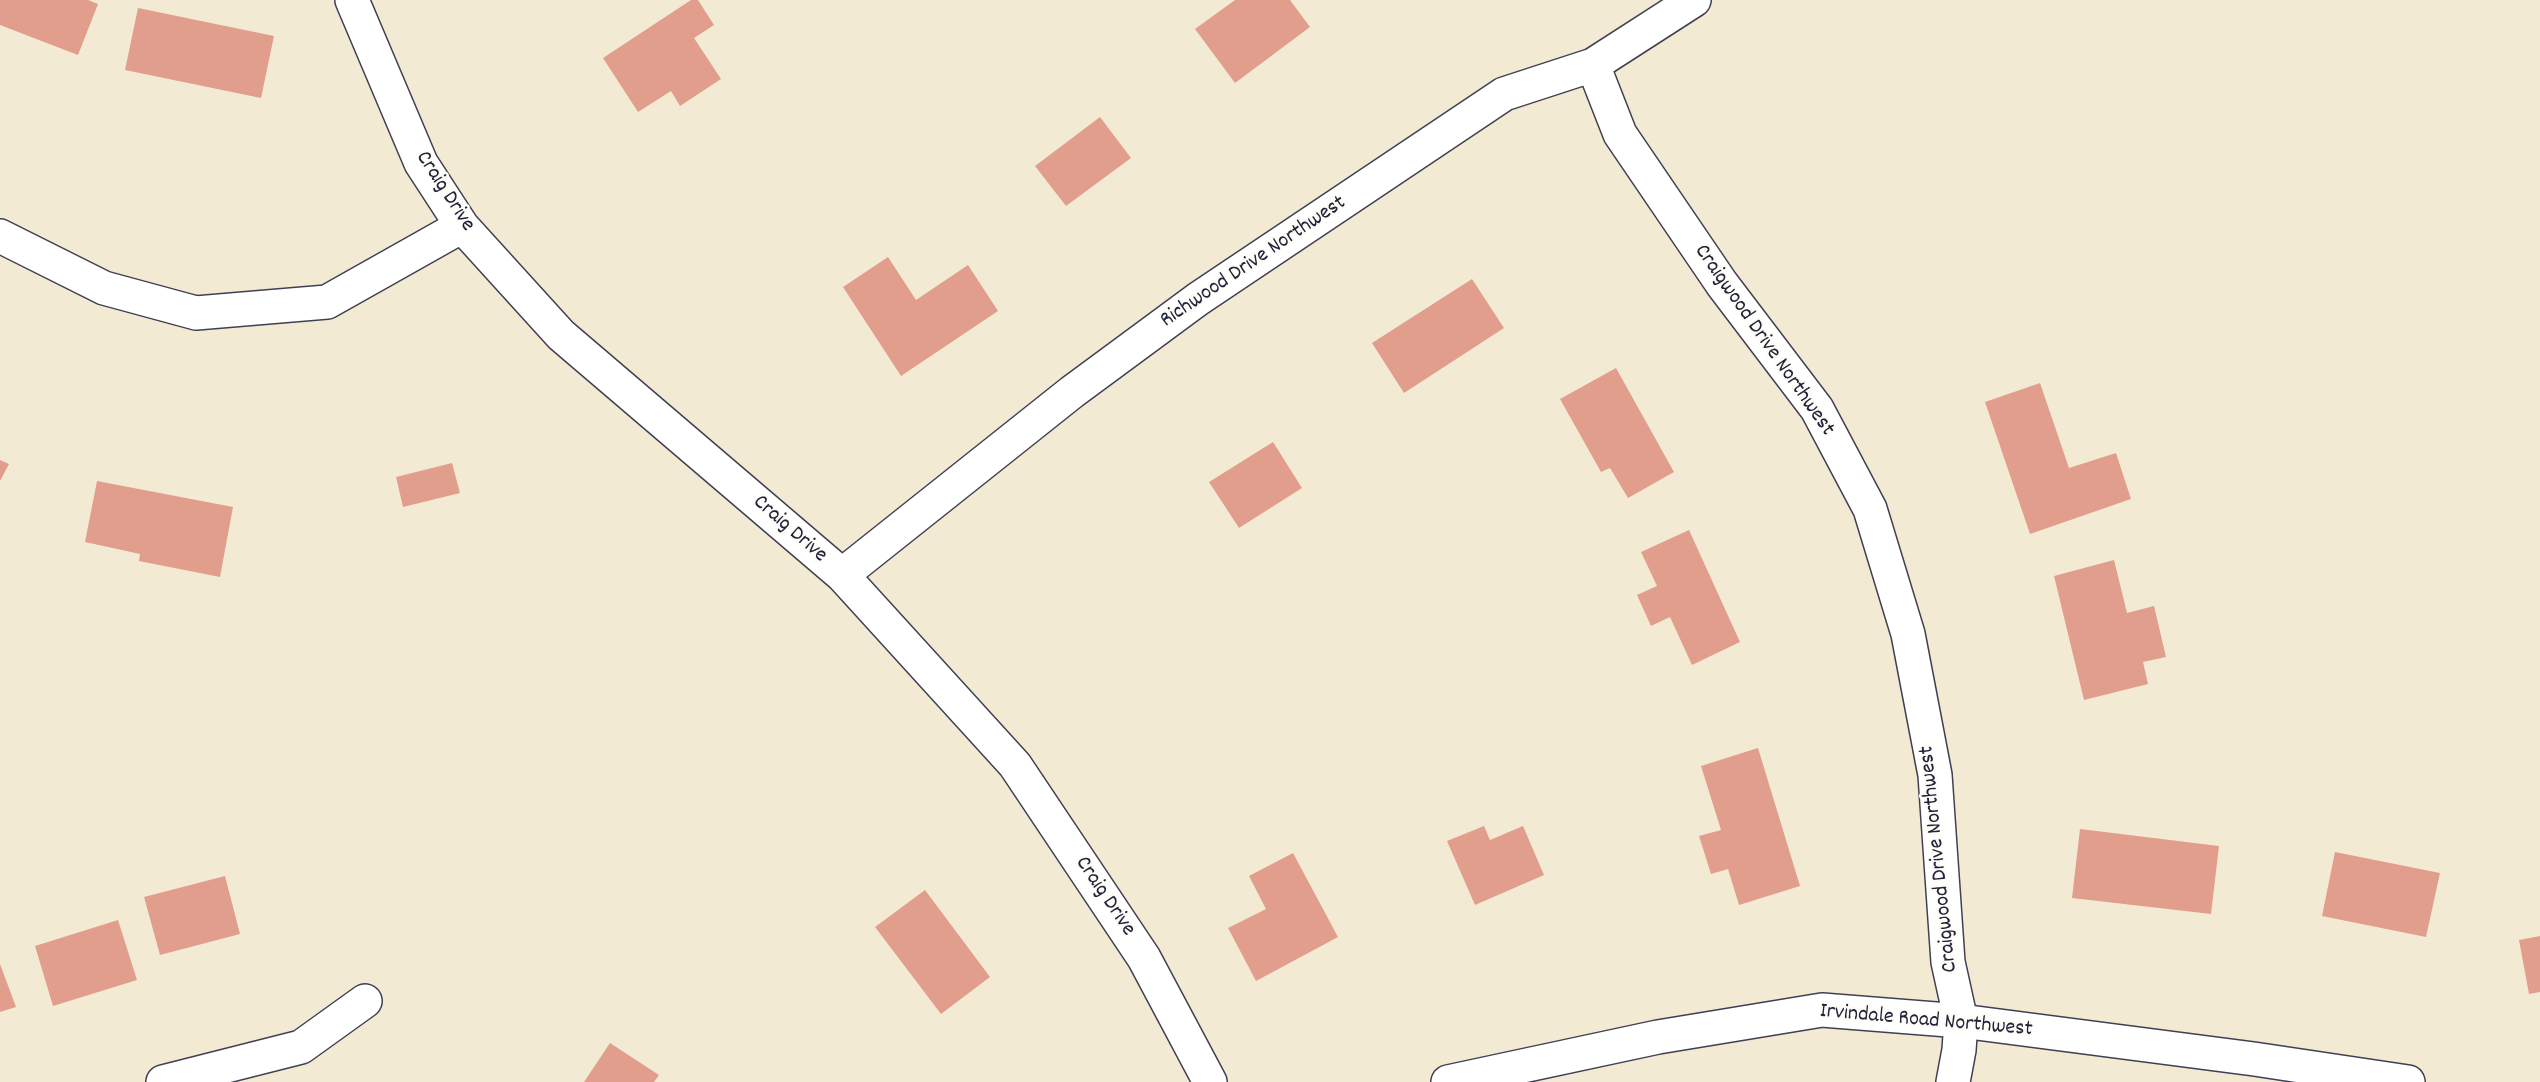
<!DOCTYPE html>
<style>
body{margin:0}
canvas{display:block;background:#f3ead3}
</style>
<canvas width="2540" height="1082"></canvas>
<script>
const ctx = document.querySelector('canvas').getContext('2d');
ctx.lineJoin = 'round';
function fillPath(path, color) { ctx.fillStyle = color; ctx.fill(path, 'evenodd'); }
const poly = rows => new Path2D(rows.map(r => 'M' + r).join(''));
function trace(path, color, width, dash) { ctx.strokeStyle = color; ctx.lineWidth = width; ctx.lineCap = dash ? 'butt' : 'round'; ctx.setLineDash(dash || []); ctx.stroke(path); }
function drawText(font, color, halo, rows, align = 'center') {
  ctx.font = font + ' Dekko,sans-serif'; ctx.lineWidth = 5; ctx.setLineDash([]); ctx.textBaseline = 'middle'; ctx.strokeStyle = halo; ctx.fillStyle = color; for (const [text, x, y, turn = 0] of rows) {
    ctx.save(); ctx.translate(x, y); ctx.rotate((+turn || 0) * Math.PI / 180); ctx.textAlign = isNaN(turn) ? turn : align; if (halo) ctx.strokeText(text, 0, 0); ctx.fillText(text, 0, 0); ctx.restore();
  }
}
fillPath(poly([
 [0,0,88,0,98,4,78,55,0,25],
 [691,0,698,0,714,25,694,38,721,79,680,106,671,91,638,112,603,58],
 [1235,0,1290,0,1310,27,1235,83,1195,29],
 [138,8,274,36,261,98,125,70],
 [1100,117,1131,158,1066,206,1035,166],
 [888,257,916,300,968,265,998,311,901,376,843,287],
 [1472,279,1504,328,1404,393,1372,343],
 [1616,368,1674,472,1628,498,1610,468,1601,472,1560,399],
 [2040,383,2069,468,2116,453,2131,499,2030,534,1985,402],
 [1273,442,1302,488,1239,528,1209,482],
 [0,460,9,464,0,481],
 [452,463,460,493,403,507,396,477],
 [97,481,233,507,220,577,139,561,140,554,85,542],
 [1689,530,1740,642,1692,665,1670,617,1651,626,1637,595,1657,586,1641,552],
 [2114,560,2127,613,2154,606,2166,657,2143,662,2148,684,2084,700,2054,576],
 [1758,748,1800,886,1739,905,1728,869,1711,874,1699,836,1721,830,1701,766],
 [1484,826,1490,840,1523,826,1544,875,1475,905,1447,841],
 [2080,829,2219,846,2211,914,2072,898],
 [2335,852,2440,873,2426,937,2322,916],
 [1293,853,1338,937,1256,981,1228,928,1266,909,1249,876],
 [225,876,240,934,160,955,144,897],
 [925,890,990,977,941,1014,875,927],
 [118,920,137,980,53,1006,35,946],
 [2540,936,2540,992,2529,994,2519,940],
 [0,964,16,1007,0,1012],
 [610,1043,659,1075,654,1082,584,1082]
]), '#e29e8d');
const minor = poly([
 [352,0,421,163,462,226,561,335,842,575,1015,765,1144,958,1210,1082],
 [1593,65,1620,134,1722,284,1817,409,1870,509,1908,634,1935,775,1948,962,1961,1021,1959,1050,1953,1082],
 [0,236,104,288,196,313,327,302,462,226],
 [842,575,1072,392,1198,299,1504,94,1593,65,1694,0],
 [163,1082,301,1047,365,1001]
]);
const tertiary = poly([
 [1448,1082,1658,1037,1822,1010,1961,1021,2254,1059,2408,1082]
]);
trace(minor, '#414052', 36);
trace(tertiary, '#414052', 36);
trace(minor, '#fff', 33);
trace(tertiary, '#fff', 33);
drawText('22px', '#22223b', '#fdfcf7', [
 ["Craig Drive",444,192,57],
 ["Richwood Drive Northwest",1254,263,-34],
 ["Craigwood Drive Northwest",1763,341,55],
 ["Craig Drive",789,530,41],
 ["Craigwood Drive Northwest",1940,859,-96],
 ["Craig Drive",1104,897,56],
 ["Irvindale Road Northwest",1926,1022,5]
]);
</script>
